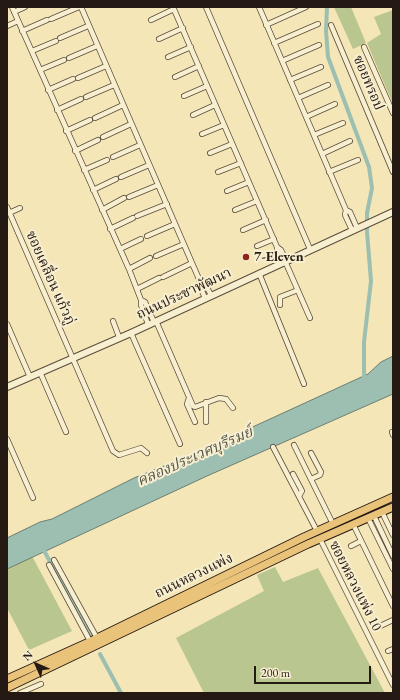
<!DOCTYPE html>
<meta charset="utf-8">
<style>
body{margin:0}
#map{position:relative;width:400px;height:700px;overflow:hidden;background:#f4e6b6;font-family:"EB Garamond",serif}
canvas{display:block}
.frame{position:absolute;inset:0;border:8px solid #251914;pointer-events:none}
.north{position:absolute;left:16px;top:644px;width:40px;height:40px;-webkit-text-stroke:3px #f8efd0;paint-order:stroke;rotate:315deg;font-size:11px;font-weight:700;line-height:16px;text-align:center;color:#251914}
.north::after{content:'';display:block;margin:auto;width:14px;height:18px;background:#251914;clip-path:polygon(50% 0,100% 100%,50% 72%,0 100%)}
.scale{position:absolute;left:254px;top:666px;width:117px;height:18px;box-sizing:border-box;border:2px solid #251914;border-top:0;padding-left:5px;font-size:12px;line-height:14px;white-space:nowrap;color:#251914;-webkit-text-stroke:3px #f8efd0;paint-order:stroke}
</style>
<div id="map">
<canvas width="400" height="700"></canvas>
<div class="frame"></div>
<div class="north">N</div>
<div class="scale">200 m</div>
</div>
<script>
const ctx = document.querySelector('canvas').getContext('2d');
ctx.lineJoin = 'round';
function fillPath(path, color) { ctx.fillStyle = color; ctx.fill(path, 'evenodd'); }
const poly = rows => new Path2D(rows.map(r => 'M' + r).join(''));
function trace(path, color, width, dash) { ctx.strokeStyle = color; ctx.lineWidth = width; ctx.lineCap = dash ? 'butt' : 'round'; ctx.setLineDash(dash || []); ctx.stroke(path); }
function drawText(font, color, halo, rows, align = 'center') {
  ctx.font = font + ' "EB Garamond","Noto Serif Thai",serif'; ctx.lineWidth = 4; ctx.setLineDash([]); ctx.textBaseline = 'middle'; ctx.strokeStyle = halo; ctx.fillStyle = color; for (const [text, x, y, turn = 0] of rows) {
    ctx.save(); ctx.translate(x, y); ctx.rotate((+turn || 0) * Math.PI / 180); ctx.textAlign = isNaN(turn) ? turn : align; if (halo) ctx.strokeText(text, 0, 0); ctx.fillText(text, 0, 0); ctx.restore();
  }
}
fillPath(poly([
 [334,7,351,7,366,43,353,49],
 [393,10,393,104,367,43,381,34,374,17],
 [32,556,72,631,29,650,7,608,7,569],
 [275,567,283,582,318,568,385,693,204,693,176,638,264,591,257,575]
]), '#b9c690');
const water = poly([
 [393,356,393,394,207,476,7,569,7,538,40,522,52,519,134,478,196,453,368,374,381,362,393,356]
]);
fillPath(water, '#9cbfb1');
trace(water, '#6c7d72', 1);
trace(poly([
 [327,7,326,31,328,57,369,167,372,188,367,213,367,232,371,281,364,342,364,380],
 [42,547,90,635],
 [100,654,121,693]
]), '#9cbfb1', 4);
const minor = poly([
 [12,7,129,269,141,300,141,305,148,324],
 [81,7,192,263,199,279,204,282,211,295],
 [173,7,277,247,281,250,286,260],
 [206,7,310,249],
 [259,7,346,210,350,212,357,228],
 [14,12,25,7],
 [51,19,79,7],
 [151,20,174,9],
 [266,25,306,7],
 [331,25,393,172],
 [7,26,18,21],
 [22,31,47,20],
 [60,38,88,26],
 [159,39,183,28],
 [274,43,318,24],
 [364,47,393,113],
 [32,51,56,41],
 [168,57,191,47],
 [69,58,97,46],
 [282,61,319,45],
 [40,70,64,60],
 [175,77,199,66],
 [78,78,106,66],
 [290,80,321,67],
 [48,90,73,79],
 [184,96,207,86],
 [86,97,114,85],
 [298,98,328,85],
 [57,110,81,99],
 [193,115,215,105],
 [306,117,335,104],
 [95,118,123,105],
 [66,131,90,120],
 [202,134,224,125],
 [314,135,343,123],
 [103,137,131,124],
 [75,151,98,140],
 [210,153,232,144],
 [322,154,350,141],
 [113,157,140,145],
 [84,170,107,160],
 [218,172,241,163],
 [329,172,358,160],
 [121,177,149,165],
 [93,190,116,179],
 [227,191,249,182],
 [129,197,158,185],
 [7,207,113,451,119,455,141,448,147,453],
 [102,210,124,198],
 [235,210,257,201],
 [346,210,345,215,352,230],
 [9,213,20,208],
 [137,216,167,204],
 [110,229,133,218],
 [243,230,266,220],
 [147,236,175,224],
 [257,246,274,239],
 [277,247,277,251,281,262],
 [120,249,141,239],
 [156,256,184,244],
 [285,261,310,318],
 [129,269,150,258],
 [259,273,304,384],
 [163,277,192,263],
 [199,279,199,284,205,298],
 [137,289,159,278],
 [141,300,145,302,154,322],
 [280,305,280,297,298,290],
 [113,321,119,337],
 [156,321,193,406,195,407,219,398,226,399,233,408],
 [7,324,30,377],
 [131,333,180,444],
 [40,372,66,432],
 [189,398,187,404,195,422],
 [206,402,206,422],
 [392,432,393,435],
 [7,439,33,498],
 [294,445,333,524],
 [273,447,317,531],
 [293,474,302,491,299,496],
 [311,479,320,475,321,472,311,453],
 [382,512,393,535],
 [374,516,393,556],
 [368,518,393,569],
 [353,524,393,606],
 [320,539,393,685],
 [351,546,361,541],
 [54,560,97,638],
 [49,565,90,641],
 [376,628,393,620],
 [388,651,393,649],
 [20,693,41,684]
]);
const tertiary = poly([
 [7,387,131,333,393,212]
]);
const primary = poly([
 [7,679,91,641,304,537,393,497],
 [7,688,308,544,393,507]
]);
trace(minor, '#594c3c', 6);
trace(tertiary, '#594c3c', 8);
trace(primary, '#251914', 9);
trace(minor, '#f8efd0', 4.5);
trace(tertiary, '#f8efd0', 6);
trace(primary, '#eac37b', 7);
for (const [x, y, r, color] of [
 [246,257,4,"#8f2418"]
]) { const dot = new Path2D(); dot.arc(x, y, r, 0, 2 * Math.PI); ctx.fillStyle = color; ctx.fill(dot); trace(dot, '#f8efd0', 1.5); }
drawText('14px', '#251914', '#f8efd0', [
 ["ซอยทรอป",368,83,67],
 ["ซอยเคลื่อน แก้วภู่",50,278,66],
 ["ถนนประชาพัฒนา",184,294,-25],
 ["ถนนหลวงแพ่ง",194,576,-26],
 ["ซอยหลวงแพ่ง 10",355,586,63]
]);
drawText('bold 14px', '#251914', '#f8efd0', [
 ["7-Eleven",254,257]
], 'left');
drawText('italic 15px', '#4f534b', '#f8efd0', [
 ["คลองประเวศบุรีรมย์",195,457,-24]
]);
</script>
